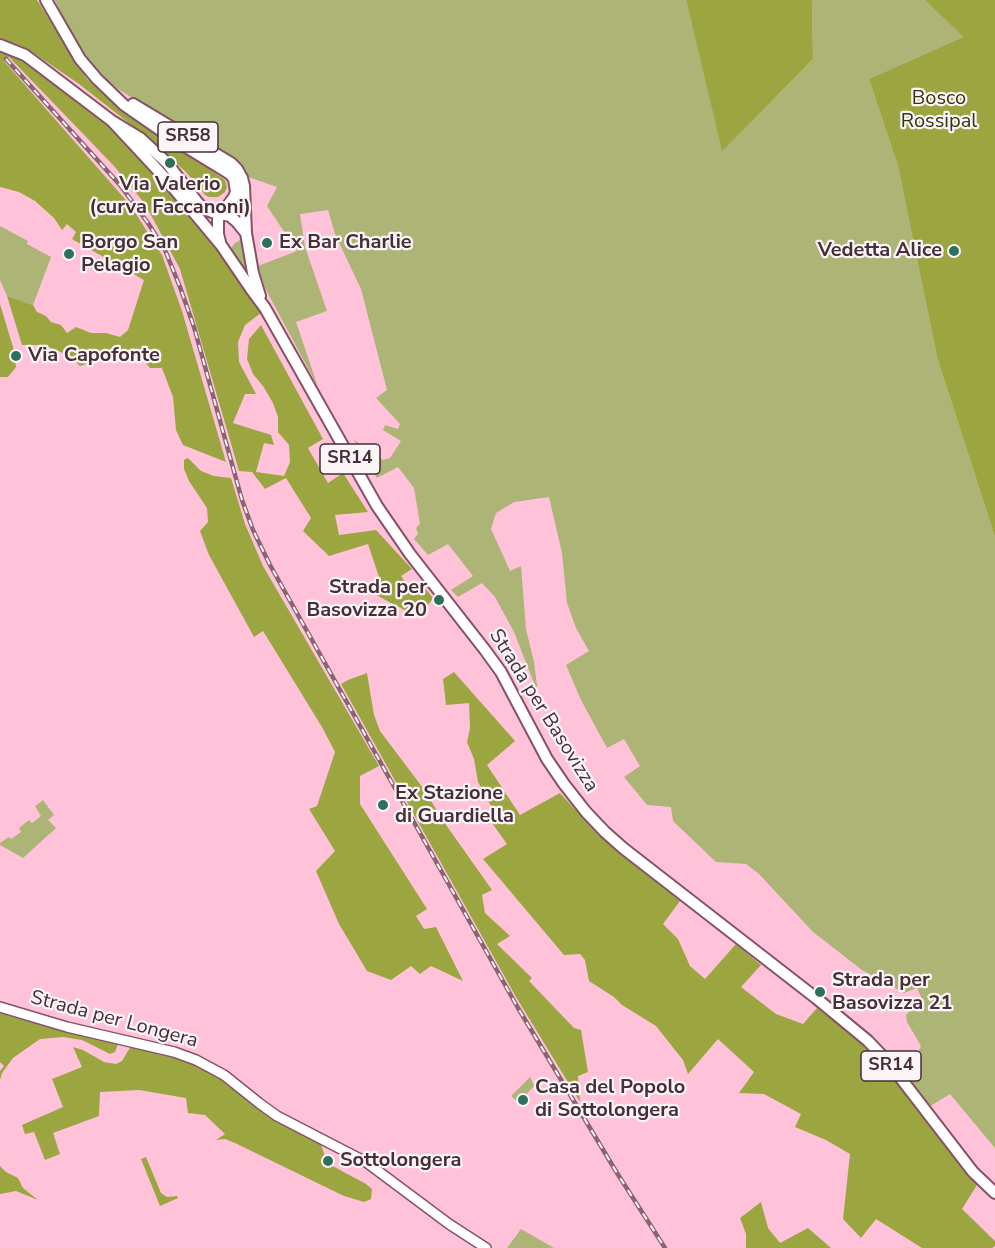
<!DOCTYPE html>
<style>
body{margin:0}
canvas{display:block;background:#ffc2d9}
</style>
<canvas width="995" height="1248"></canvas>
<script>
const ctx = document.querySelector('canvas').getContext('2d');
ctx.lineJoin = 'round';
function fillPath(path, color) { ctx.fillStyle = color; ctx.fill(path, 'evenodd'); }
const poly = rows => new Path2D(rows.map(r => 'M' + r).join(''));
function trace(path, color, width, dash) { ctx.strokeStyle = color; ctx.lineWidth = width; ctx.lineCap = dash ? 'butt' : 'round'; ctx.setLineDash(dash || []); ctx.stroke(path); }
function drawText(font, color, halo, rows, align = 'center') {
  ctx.font = font + ' "Nunito Sans",sans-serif'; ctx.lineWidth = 4.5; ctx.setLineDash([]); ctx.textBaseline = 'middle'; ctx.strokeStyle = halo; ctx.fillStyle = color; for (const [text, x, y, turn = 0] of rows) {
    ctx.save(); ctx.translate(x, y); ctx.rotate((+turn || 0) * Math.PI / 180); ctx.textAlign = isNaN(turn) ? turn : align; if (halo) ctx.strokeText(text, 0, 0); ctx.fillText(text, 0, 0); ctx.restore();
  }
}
fillPath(poly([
 [55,0,686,0,722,150,813,59,812,0,925,0,963,37,869,79,898,166,937,357,995,537,995,1148,950,1094,929,1107,901,1071,917,1055,921,1046,907,1022,906,1015,921,997,917,988,904,993,862,970,813,932,759,874,746,864,716,862,673,821,671,807,647,805,624,777,640,766,624,739,607,748,581,700,566,665,589,651,576,628,567,603,562,553,549,497,514,502,496,513,491,529,510,571,521,566,526,629,534,662,538,693,514,632,495,597,482,583,458,597,451,590,473,576,448,544,428,555,414,539,418,534,416,528,420,524,414,488,398,467,377,478,354,440,383,460,390,458,401,441,383,430,385,425,398,429,400,424,376,398,387,390,361,289,335,234,328,210,300,214,305,247,327,311,296,322,318,387,265,288,258,266,297,251,267,206,277,187,248,177,246,170,239,164,201,140,205,132,195,127,190,134,118,89,95,70,75,43],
 [0,226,28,241,27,244,51,257,33,305,7,296,0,280],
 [242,239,244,259,249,279,232,252,231,248,235,243],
 [43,800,54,815,48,820,56,828,23,858,0,845,0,843,9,837,11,839,21,832,19,828,29,820,32,823,41,816,35,806],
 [530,1077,537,1091,533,1087,519,1103,511,1096],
 [521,1229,554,1248,507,1248]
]), '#acb476');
fillPath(poly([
 [0,0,37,0,87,79,113,102,225,180,227,187,225,192,218,197,209,197,205,195,186,172,148,138,79,84,28,49,0,38],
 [686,0,812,0,813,59,722,151],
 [925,0,995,0,995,537,937,357,898,166,869,79,963,37],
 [0,51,14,56,40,72,107,125,146,165,220,254,261,313,245,325,238,342,239,362,256,394,245,394,233,423,271,435,274,445,264,443,256,472,284,476,290,462,289,445,278,432,278,417,273,403,263,386,253,374,247,359,249,339,261,325,323,439,308,448,328,483,343,473,368,512,335,515,339,535,376,530,412,569,401,576,411,590,421,583,433,598,429,604,414,615,376,595,381,583,368,544,329,556,303,531,311,518,286,478,265,489,252,472,239,471,180,269,145,204,114,166,9,57,4,61,131,206,162,255,182,311,226,462,183,445,176,430,173,397,162,368,150,368,134,348,80,366,70,356,44,345,22,345,7,296,33,305,37,312,46,316,51,322,61,325,67,333,76,327,91,333,106,333,120,337,128,330,144,280,72,239,76,232,67,224,62,230,54,218,35,201,19,192,0,187],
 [0,304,13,347,16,367,8,377,0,377],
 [188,458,201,471,214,476,231,478,245,524,263,566,379,766,360,776,360,804,427,909,416,916,424,929,436,927,463,981,431,966,420,974,411,966,391,980,367,971,339,924,316,871,335,851,309,809,317,806,335,752,322,727,263,631,254,637,209,555,200,531,208,522,207,508,189,481,184,469,184,460],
 [454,672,515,741,487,765,520,815,560,793,593,829,680,901,663,924,678,939,690,966,705,979,736,944,761,965,741,987,776,1014,803,1024,817,1008,858,1040,891,1076,977,1185,962,1209,995,1241,995,1246,992,1248,922,1248,876,1219,861,1238,843,1219,850,1154,826,1140,795,1127,801,1114,764,1094,739,1093,754,1072,718,1039,688,1074,683,1060,656,1026,622,1005,614,997,589,981,585,960,580,954,564,955,483,859,507,844,492,823,491,806,478,782,474,759,467,742,470,728,469,703,446,705,443,679],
 [367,673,374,715,380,731,423,788,444,822,492,890,482,895,485,913,510,936,497,944,532,978,529,981,574,1028,581,1030,588,1072,578,1076,580,1102,516,997,341,684,348,680],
 [0,1012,66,1031,118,1044,115,1052,110,1054,82,1040,63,1037,40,1039,13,1058,2,1073,0,1080,0,1071,4,1066,0,1062],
 [131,1046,182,1059,201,1067,223,1079,321,1144,327,1163,366,1184,372,1189,371,1199,364,1202,344,1196,235,1143,225,1139,216,1140,225,1134,205,1115,188,1113,186,1098,139,1090,100,1092,99,1116,53,1133,60,1154,45,1160,34,1132,25,1134,22,1125,63,1107,52,1079,82,1067,73,1047,83,1050,104,1062,116,1064,122,1061],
 [146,1157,161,1193,167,1197,177,1196,178,1198,160,1206,141,1159],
 [0,1166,6,1172,18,1178,23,1188,38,1200,16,1191,0,1194],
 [761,1202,768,1228,780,1243,808,1228,831,1248,746,1248,746,1234,740,1218]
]), '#9ca641');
const minor = poly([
 [0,1007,67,1027,174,1052,196,1060,224,1075,259,1103,277,1116,366,1162,449,1224,486,1248]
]);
const major = poly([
 [46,0,80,59,97,79,124,105,173,139,222,169,230,174,234,179,236,192,234,197,218,219,218,234,220,242],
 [0,45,25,55,37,64,112,121,140,138,167,163,198,203,203,208,212,212,230,216,237,222,246,233],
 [133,104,231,163,237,169,242,178,244,186,246,233,253,273,260,296],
 [112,121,166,179,221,245,251,289,265,308,377,506,410,554,485,650,501,672,547,759,564,784,586,812,605,832,623,848,816,998,868,1041,889,1063,973,1172,995,1193]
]);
trace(minor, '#865267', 12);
trace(major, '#865267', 14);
trace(minor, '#fff', 9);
trace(major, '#fff', 10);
const rail = poly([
 [6,59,120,185,148,223,165,250,180,287,194,327,242,500,253,530,270,565,518,1008,617,1173,665,1248]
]);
trace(rail, '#896472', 4.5);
trace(rail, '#fbf5f7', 2, [7]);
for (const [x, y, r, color] of [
 [170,163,6,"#2e705f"],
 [267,243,6,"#2e705f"],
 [954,251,6,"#2e705f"],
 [69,254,6,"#2e705f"],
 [16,356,6,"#2e705f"],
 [439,600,6,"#2e705f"],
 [383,805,6,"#2e705f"],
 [820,992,6,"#2e705f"],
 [523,1100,6,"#2e705f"],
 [328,1161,6,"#2e705f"]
]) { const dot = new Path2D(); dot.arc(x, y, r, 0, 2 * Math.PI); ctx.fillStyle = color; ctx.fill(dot); trace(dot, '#fbf5f7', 2); }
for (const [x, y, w] of [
 [188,137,60],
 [350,459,60],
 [891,1066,60]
]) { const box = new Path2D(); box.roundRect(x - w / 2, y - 15, w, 30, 4.5); ctx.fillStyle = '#fbf5f7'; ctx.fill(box); trace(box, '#472f38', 1.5); }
drawText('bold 18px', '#472f38', null, [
 ["SR58",188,137],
 ["SR14",350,459],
 ["SR14",891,1066]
]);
drawText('20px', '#33360c', '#fbf5f7', [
 ["Bosco",939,99],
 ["Rossipal",939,122]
]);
drawText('bold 20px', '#472f38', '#fbf5f7', [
 ["Via Valerio",170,185,"center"],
 ["(curva Faccanoni)",170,208,"center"],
 ["Borgo San",81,243],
 ["Pelagio",81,266],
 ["Ex Bar Charlie",279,243],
 ["Vedetta Alice",942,251,"right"],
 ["Via Capofonte",28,356],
 ["Strada per",427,588,"right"],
 ["Basovizza 20",427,611,"right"],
 ["Ex Stazione",395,794],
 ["di Guardiella",395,817],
 ["Strada per",832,981],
 ["Basovizza 21",832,1004],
 ["Casa del Popolo",535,1088],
 ["di Sottolongera",535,1111],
 ["Sottolongera",340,1161]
], 'left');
drawText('20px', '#472f38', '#fbf5f7', [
 ["Strada per Basovizza",543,711,58],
 ["Strada per Longera",114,1020,15]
]);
</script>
